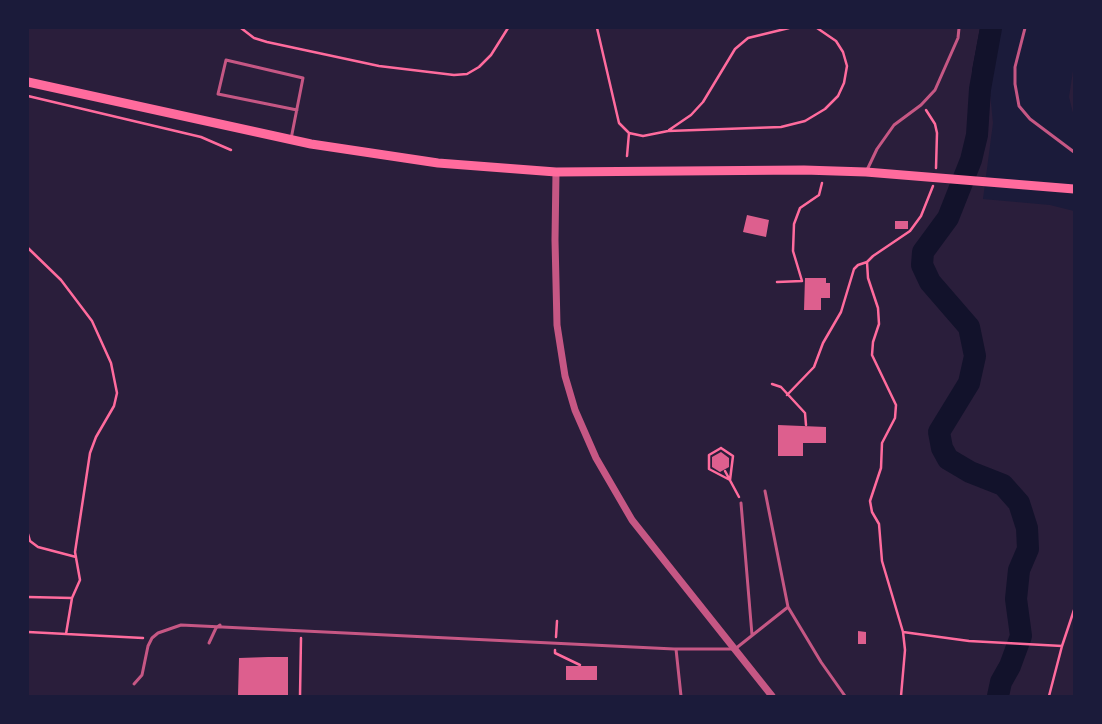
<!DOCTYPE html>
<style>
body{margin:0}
#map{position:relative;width:1102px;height:724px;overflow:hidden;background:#1b1b3a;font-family:"IBM Plex Serif",serif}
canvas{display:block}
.frame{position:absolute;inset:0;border:29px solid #1b1b3a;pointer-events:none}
</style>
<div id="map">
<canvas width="1102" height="724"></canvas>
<div class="frame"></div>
</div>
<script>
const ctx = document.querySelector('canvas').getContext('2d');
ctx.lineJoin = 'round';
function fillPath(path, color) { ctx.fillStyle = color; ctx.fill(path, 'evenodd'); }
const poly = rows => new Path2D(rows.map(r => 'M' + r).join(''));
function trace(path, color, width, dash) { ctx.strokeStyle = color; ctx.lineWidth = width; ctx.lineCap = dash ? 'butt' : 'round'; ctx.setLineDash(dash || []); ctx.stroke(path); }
fillPath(poly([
 [28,28,997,28,988,72,993,123,983,199,1050,205,1074,211,1074,696,28,696],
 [1074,64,1074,117,1069,97]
]), '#2a1e3b');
fillPath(poly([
 [980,28,999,28,988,72,989,101,978,105,972,70]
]), '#12122b');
trace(poly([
 [991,28,980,89,977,135,971,160,948,218,923,252,922,265,930,282,969,327,975,356,969,383,939,432,942,448,948,459,970,472,1003,485,1019,503,1027,528,1028,549,1019,570,1016,599,1021,636,1010,666,1001,682,998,696]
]), '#12122b', 22);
fillPath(poly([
 [747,215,769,220,766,237,743,232],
 [895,221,908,221,908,229,895,229],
 [805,278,826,278,826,283,830,283,830,298,821,298,821,310,804,310],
 [778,425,826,427,826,443,803,443,803,456,778,456],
 [721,452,729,458,729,467,720,472,712,467,712,457],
 [858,631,866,632,866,644,858,644],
 [268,657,288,657,288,696,238,696,239,658],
 [566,666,597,666,597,680,566,680]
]), '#dd5f8e');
trace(poly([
 [241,28,254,38,267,42,379,66,454,75,467,74,479,67,491,55,508,28],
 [597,28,619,123,629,133,643,136,668,131,781,127,805,121,825,109,838,96,844,83,847,66,843,52,836,41,817,28],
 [28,96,201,137,231,150],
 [926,110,935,124,937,133,936,168],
 [669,130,691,115,703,102,735,49,748,38,789,28],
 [627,156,629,133],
 [28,248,61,280,92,321,111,363,117,393,114,406,96,437,90,453,75,552,80,580,72,598,66,634],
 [777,282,802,281,793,251,794,224,800,208,819,195,822,183],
 [772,384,781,387,805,413,806,425],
 [787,395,814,367,823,343,841,312,854,269,858,265,867,262],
 [721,448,733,456,730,480,709,469,709,455,721,448],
 [725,471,739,497],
 [28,534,30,541,38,547,76,557],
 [28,597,72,598],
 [28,632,143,638],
 [903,632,969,641,1062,646,1049,696],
 [556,637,557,621],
 [1062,646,1074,610],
 [555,650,555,653,580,665],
 [300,696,301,638],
 [901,696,905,650,903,632,882,561,879,524,872,512,870,501,881,468,882,443,895,418,896,405,872,355,873,342,879,324,878,308,868,278,867,262,873,256,910,231,921,216,933,186]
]), '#ff6b9d', 2.5);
trace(poly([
 [1025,28,1015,67,1015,84,1019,106,1030,119,1074,152],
 [291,139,303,78,226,60,218,94,297,110],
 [867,170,877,149,894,125,921,105,935,90,958,38,959,28],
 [765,491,788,607],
 [741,503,752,635],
 [209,643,216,628,220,625],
 [676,649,681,696],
 [134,684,142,675,148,646,152,638,158,633,181,625,674,649,735,649,788,607,821,662,845,696]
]), '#c65784', 3);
trace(poly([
 [556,172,555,240,557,325,565,376,575,410,596,458,632,520,772,696]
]), '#c65784', 7);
trace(poly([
 [28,82,311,144,438,163,556,172,804,170,866,172,1074,189]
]), '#ff6b9d', 9);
</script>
